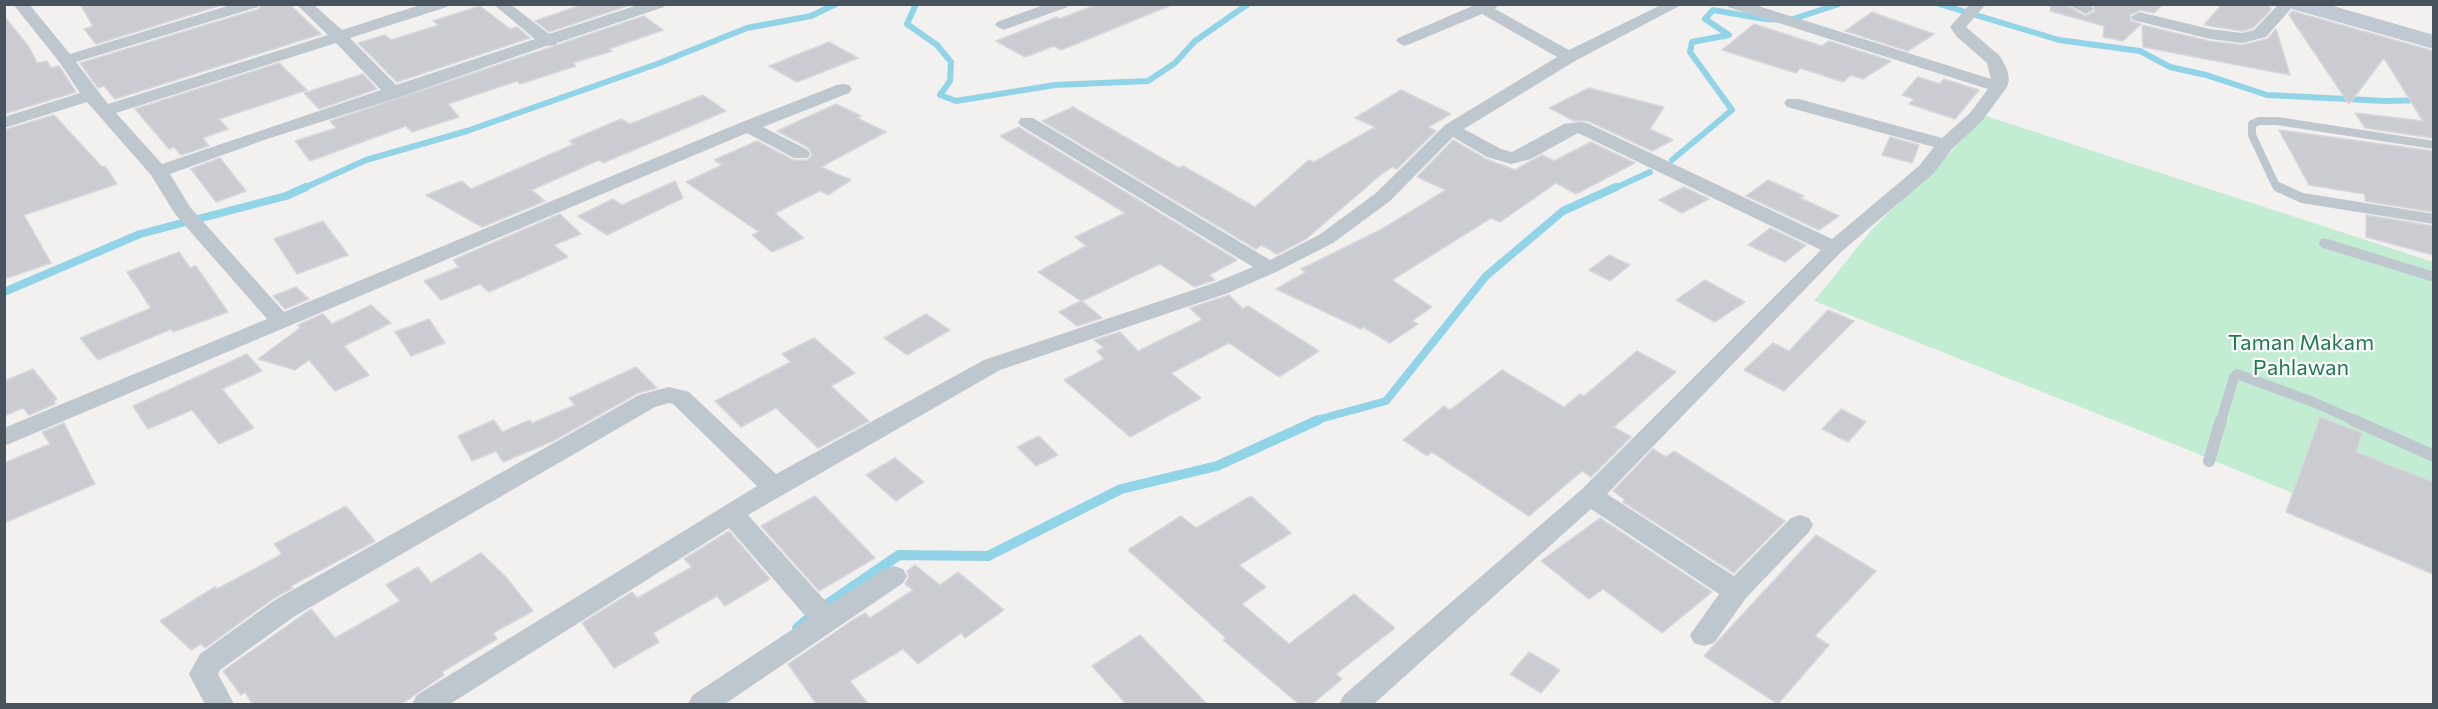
<!DOCTYPE html>
<style>
body{margin:0}
#map{position:relative;width:2438px;height:709px;overflow:hidden;background:#f3f0f0;font-family:Commissioner,sans-serif}
canvas{display:block}
.frame{position:absolute;inset:0;border:6px solid #49535d;pointer-events:none}
</style>
<div id="map">
<canvas width="2438" height="709"></canvas>
<div class="frame"></div>
</div>
<script>
const ctx = document.querySelector('canvas').getContext('2d');
ctx.lineJoin = 'round';
function fillPath(path, color) { ctx.fillStyle = color; ctx.fill(path, 'evenodd'); }
const poly = rows => new Path2D(rows.map(r => 'M' + r).join(''));
function trace(path, color, width, dash) { ctx.strokeStyle = color; ctx.lineWidth = width; ctx.lineCap = dash ? 'butt' : 'round'; ctx.setLineDash(dash || []); ctx.stroke(path); }
function drawText(font, color, halo, rows, align = 'center') {
  ctx.font = font + ' Commissioner,sans-serif'; ctx.lineWidth = 4.5; ctx.setLineDash([]); ctx.textBaseline = 'middle'; ctx.strokeStyle = halo; ctx.fillStyle = color; for (const [text, x, y, turn = 0] of rows) {
    ctx.save(); ctx.translate(x, y); ctx.rotate((+turn || 0) * Math.PI / 180); ctx.textAlign = isNaN(turn) ? turn : align; if (halo) ctx.strokeText(text, 0, 0); ctx.fillText(text, 0, 0); ctx.restore();
  }
}
fillPath(poly([
 [1983,115,2433,262,2433,551,2176,445,1814,301,1874,227,1950,153]
]), '#c2edd3');
trace(poly([
 [916,4,907,24,937,45,951,62,950,81,940,95,956,101,1055,85,1148,81,1175,63,1195,41,1248,4],
 [1939,4,2059,40,2140,51,2170,67,2206,75,2267,95,2385,101,2434,100],
 [1672,160,1732,110,1690,52,1692,42,1729,35,1705,19,1713,10,1765,19,1790,20,1839,4],
 [302,189,366,160,467,131,657,64,747,28,811,16,836,4],
 [1613,189,1650,172]
]), '#92d4e7', 6);
trace(poly([
 [4,292,140,234,286,196,306,187],
 [1313,421,1386,401,1486,276,1563,211,1616,187]
]), '#92d4e7', 8);
trace(poly([
 [797,628,817,611,899,555,988,556,1121,489,1217,466,1318,420]
]), '#92d4e7', 10);
const building = poly([
 [80,4,225,4,96,44,84,29,93,26,80,4],
 [261,4,289,4,321,34,115,99,104,86,98,88,80,63,259,9,261,4],
 [584,4,630,5,549,32,535,21,584,4],
 [1098,4,1168,4,1169,6,1061,50,1054,46,1025,57,996,41,1057,17,1059,19,1098,4],
 [2051,4,2065,4,2085,16,2095,11,2093,4,2163,4,2154,13,2140,10,2130,15,2131,21,2141,24,2123,41,2103,37,2104,26,2050,11,2051,4],
 [2222,4,2269,4,2271,10,2253,28,2242,31,2204,25,2222,4],
 [480,6,510,29,517,27,530,38,397,82,358,43,385,35,391,40,439,25,433,21,480,6],
 [2292,11,2433,51,2433,138,2365,128,2355,113,2423,121,2384,58,2349,104,2289,15,2292,11],
 [1872,12,1891,19,1934,34,1908,51,1845,31,1872,12],
 [4,16,29,47,37,63,47,61,51,68,59,66,76,92,4,114,4,16],
 [644,16,663,30,609,49,612,51,573,63,576,66,520,84,517,81,448,104,459,117,412,132,406,126,310,161,295,141,336,128,330,121,644,16],
 [1754,24,1822,46,1829,41,1891,61,1863,79,1851,75,1843,82,1800,68,1796,73,1722,50,1754,24],
 [2142,25,2209,41,2242,45,2267,39,2276,29,2290,75,2143,47,2142,25],
 [829,42,858,58,797,82,769,66,829,42],
 [279,63,307,90,219,119,228,129,203,138,209,146,181,155,174,147,169,149,135,109,279,63],
 [363,74,377,89,319,109,304,93,363,74],
 [1918,77,1940,84,1944,79,1979,90,1955,119,1909,104,1914,99,1902,95,1918,77],
 [1589,88,1664,107,1650,129,1673,140,1652,151,1588,121,1574,121,1549,108,1589,88],
 [1401,90,1451,114,1428,127,1436,131,1397,169,1392,167,1378,177,1306,239,1277,254,1262,245,1256,249,1042,121,1073,107,1179,168,1183,166,1255,207,1309,160,1314,162,1375,127,1355,118,1401,90],
 [703,95,726,111,603,163,599,160,532,190,545,201,482,227,426,195,462,181,471,189,574,144,569,141,621,119,630,124,703,95],
 [836,104,861,116,857,118,886,132,821,167,851,180,828,195,820,191,775,213,804,238,772,252,752,235,759,232,686,182,722,165,714,160,757,141,793,160,808,160,812,155,809,148,777,131,836,104],
 [54,115,102,167,105,166,117,184,24,215,51,263,4,279,4,130,54,115],
 [1019,127,1020,128,1237,260,1209,275,1215,280,1194,287,1160,264,1082,301,1102,318,1077,326,1059,312,1081,301,1038,272,1086,246,1075,237,1125,213,1000,136,1019,127],
 [2279,130,2433,151,2433,212,2365,201,2365,194,2309,185,2279,130],
 [1890,137,1919,145,1912,163,1882,155,1890,137],
 [1453,140,1486,159,1515,170,1542,155,1554,161,1591,142,1635,163,1576,194,1556,183,1500,222,1491,218,1392,280,1432,307,1412,321,1418,324,1390,343,1363,327,1361,329,1276,289,1306,272,1301,269,1382,229,1446,190,1417,177,1453,140],
 [220,158,246,191,216,202,191,169,220,158],
 [1768,180,1804,196,1800,198,1839,216,1819,230,1746,196,1768,180],
 [675,181,683,198,607,235,578,216,613,199,622,205,675,181],
 [1684,187,1709,199,1682,213,1659,200,1684,187],
 [560,214,581,234,554,245,568,257,489,292,480,284,441,300,424,281,459,267,453,260,560,214],
 [2366,215,2433,226,2433,255,2366,237,2366,215],
 [323,221,348,255,297,274,274,239,323,221],
 [1770,228,1806,245,1785,262,1748,245,1770,228],
 [179,252,190,268,196,266,228,312,173,332,171,329,98,360,80,338,151,308,127,272,179,252],
 [1609,255,1630,265,1610,281,1589,270,1609,255],
 [1705,280,1745,302,1715,322,1676,300,1705,280],
 [296,287,309,299,285,309,273,296,296,287],
 [1229,295,1243,309,1248,306,1319,351,1279,377,1229,343,1171,373,1201,398,1130,437,1064,380,1104,359,1097,351,1104,348,1094,340,1120,332,1138,351,1202,320,1190,308,1229,295],
 [371,305,391,323,344,346,369,375,335,391,309,360,295,370,258,359,300,328,298,325,323,314,332,324,371,305],
 [1828,310,1854,321,1784,391,1744,370,1773,343,1789,351,1828,310],
 [926,314,950,330,907,355,884,338,926,314],
 [429,319,445,343,411,356,395,332,429,319],
 [814,338,855,373,831,386,869,421,818,448,776,408,741,427,715,401,791,362,782,354,814,338],
 [1637,351,1676,372,1614,427,1631,437,1591,477,1582,471,1529,516,1432,452,1427,456,1403,440,1444,406,1450,410,1502,370,1564,407,1580,394,1584,396,1637,351],
 [247,354,262,371,222,389,254,428,219,444,192,410,148,429,133,406,247,354],
 [636,367,657,388,638,393,553,441,503,462,496,451,472,461,458,436,494,420,502,432,530,420,532,423,575,405,569,398,636,367],
 [33,369,57,399,54,401,55,404,29,415,23,408,4,416,4,381,33,369],
 [1841,409,1866,422,1848,442,1822,429,1841,409],
 [2320,417,2362,433,2356,452,2433,482,2433,574,2286,512,2320,417],
 [64,423,95,484,4,523,4,463,50,444,42,432,64,423],
 [1039,436,1058,455,1036,466,1017,447,1039,436],
 [1653,449,1666,457,1674,451,1785,521,1734,573,1623,502,1625,500,1613,491,1653,449],
 [895,458,924,482,896,501,866,475,895,458],
 [815,496,875,558,819,591,761,526,815,496],
 [1251,496,1291,533,1239,565,1266,587,1242,604,1289,644,1354,594,1395,628,1336,674,1342,679,1311,705,1300,705,1248,661,1223,640,1226,638,1128,550,1181,516,1196,528,1251,496],
 [346,506,375,541,291,586,293,588,274,598,205,648,201,644,191,650,160,621,215,587,217,589,282,554,274,544,346,506],
 [1600,518,1712,592,1662,633,1603,589,1589,599,1541,561,1600,518],
 [729,531,770,579,725,606,717,596,653,633,659,642,614,668,582,623,632,592,637,598,692,567,684,559,729,531],
 [1816,535,1876,571,1815,636,1829,645,1778,704,1704,656,1816,535],
 [481,553,505,576,533,611,493,633,497,639,442,672,444,675,400,705,253,705,245,692,241,695,223,671,311,609,335,638,400,601,386,585,418,567,431,583,481,553],
 [915,565,940,585,958,572,1004,610,965,638,961,633,918,664,903,649,850,681,869,705,817,705,788,664,853,620,865,613,870,618,913,590,905,584,909,577,907,571,915,565],
 [1140,635,1208,705,1127,705,1092,666,1140,635],
 [1529,652,1560,670,1541,693,1510,674,1529,652]
]);
fillPath(building, '#cbccd2');
trace(building, '#d5d7db', 1.5);
trace(poly([
 [2280,189,2276,186,2252,135,2252,124,2259,121,2277,121,2434,145]
]), '#bfc7ce', 8);
trace(poly([
 [2278,187,2302,198,2434,219],
 [2324,243,2434,277],
 [2221,421,2234,377,2237,374,2313,402,2356,421]
]), '#bfc7ce', 10);
trace(poly([
 [2353,420,2434,456],
 [2209,461,2221,420]
]), '#bfc7ce', 12);
fillPath(poly([
 [13,4,29,4,70,54,234,4,259,4,258,7,76,62,108,104,328,35,296,4,313,4,342,30,423,4,448,4,447,7,350,38,396,85,535,39,493,4,510,4,549,34,641,4,665,4,664,7,557,43,555,45,546,46,400,97,267,139,170,174,190,207,284,312,742,122,837,85,843,84,849,85,852,89,849,93,763,127,808,150,810,154,808,158,794,158,747,133,4,446,4,428,267,319,175,214,151,175,87,102,4,128,4,117,80,93,60,63,13,4],
 [336,43,381,90,162,164,116,113,336,43],
 [1046,4,1069,4,1068,7,1009,28,1003,30,995,25,997,22,1046,4],
 [1477,4,1499,4,1495,9,1569,50,1663,4,1683,4,1575,61,1464,129,1501,149,1512,152,1564,124,1581,122,1587,123,1832,239,1919,166,1934,147,1787,107,1784,103,1787,99,1799,99,1942,138,1970,113,1988,89,1728,7,1727,4,1752,4,1991,79,1987,63,1957,37,1950,27,1970,4,1986,4,1966,27,2000,56,2007,69,2009,80,2007,87,1982,121,1952,149,1933,174,1841,252,1607,494,1734,576,1791,518,1800,515,1809,518,1813,525,1809,532,1746,598,1714,643,1704,646,1694,643,1690,635,1719,594,1591,509,1374,704,1339,704,1344,695,1581,490,1821,250,1578,133,1531,159,1511,164,1487,157,1453,137,1390,201,1333,243,1276,272,1228,293,1000,370,748,515,829,605,885,569,894,566,903,569,907,576,903,583,725,704,688,704,693,695,808,619,729,528,450,704,412,704,417,695,757,486,673,404,669,403,655,407,295,616,220,670,218,674,234,704,205,704,193,682,189,674,200,654,275,600,639,395,669,387,689,392,776,474,984,360,1214,283,1253,267,1021,126,1018,122,1021,118,1033,118,1270,260,1319,235,1376,193,1445,125,1557,57,1482,14,1410,44,1404,46,1396,41,1398,38,1477,4],
 [2067,4,2089,4,2094,9,2086,14,2067,4],
 [2279,4,2295,4,2266,37,2242,43,2210,39,2133,20,2131,17,2139,12,2210,29,2242,33,2254,30,2279,4]
]), '#bfc7ce');
fillPath(poly([
 [2289,4,2326,4,2434,35,2434,49,2292,9,2289,4]
]), '#bfc8d3');
drawText('22px', '#1d7b4e', '#fff', [
 ["Taman Makam",2301,343],
 ["Pahlawan",2301,368]
]);
</script>
